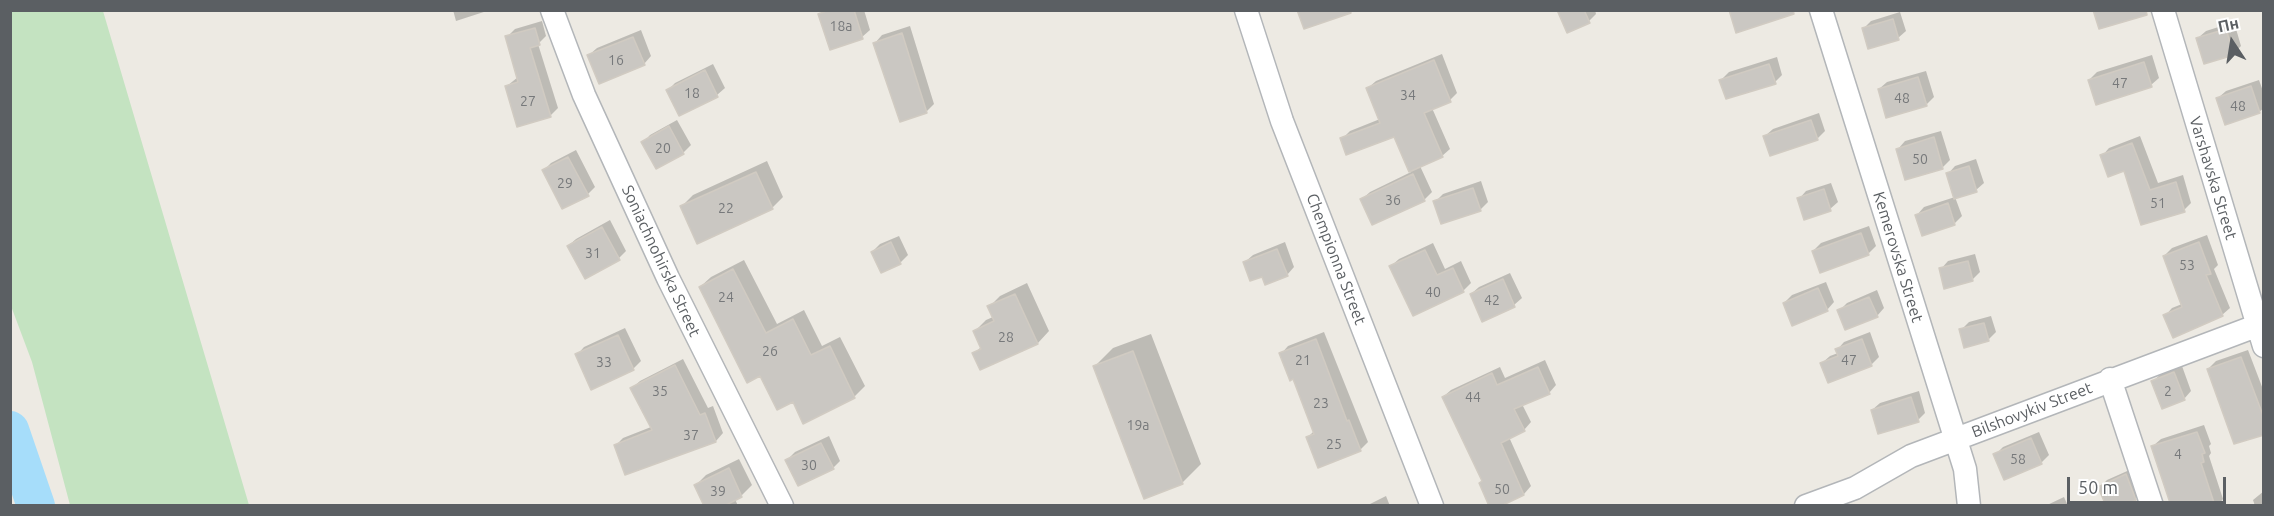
<!DOCTYPE html>
<meta charset="utf-8">
<style>
body{margin:0}
#map{position:relative;width:2274px;height:516px;overflow:hidden;background:#edeae3;font-family:Ubuntu,sans-serif}
canvas{display:block}
.frame{position:absolute;inset:0;border:12px solid #5b5f63;pointer-events:none}
.north{position:absolute;left:2202px;top:12px;width:60px;height:60px;-webkit-text-stroke:4px #fff;paint-order:stroke;rotate:348deg;font-size:16px;font-weight:700;line-height:24px;text-align:center;color:#5b5f63}
.north::after{content:'';display:block;margin:auto;width:21px;height:27px;background:#5b5f63;clip-path:polygon(50% 0,100% 100%,50% 72%,0 100%)}
.scale{position:absolute;left:2067px;top:477px;width:159px;height:27px;box-sizing:border-box;border:3px solid #5b5f63;border-top:0;padding-left:8px;font-size:18px;line-height:21px;white-space:nowrap;color:#5b5f63;-webkit-text-stroke:4px #fff;paint-order:stroke}
</style>
<div id="map">
<canvas width="2274" height="516"></canvas>
<div class="frame"></div>
<div class="north">Пн</div>
<div class="scale">50 m</div>
</div>
<script>
const ctx = document.querySelector('canvas').getContext('2d');
ctx.lineJoin = 'round';
function fillPath(path, color) { ctx.fillStyle = color; ctx.fill(path, 'evenodd'); }
const poly = rows => new Path2D(rows.map(r => 'M' + r).join(''));
function trace(path, color, width, dash) { ctx.strokeStyle = color; ctx.lineWidth = width; ctx.lineCap = dash ? 'butt' : 'round'; ctx.setLineDash(dash || []); ctx.stroke(path); }
function drawText(font, color, halo, rows, align = 'center') {
  ctx.font = font + ' Ubuntu,sans-serif'; ctx.lineWidth = 5; ctx.setLineDash([]); ctx.textBaseline = 'middle'; ctx.strokeStyle = halo; ctx.fillStyle = color; for (const [text, x, y, turn = 0] of rows) {
    ctx.save(); ctx.translate(x, y); ctx.rotate((+turn || 0) * Math.PI / 180); ctx.textAlign = isNaN(turn) ? turn : align; if (halo) ctx.strokeText(text, 0, 0); ctx.fillText(text, 0, 0); ctx.restore();
  }
}
fillPath(poly([
 [11,10,103,11,249,505,70,505,32,362,11,306]
]), '#c4e3c1');
fillPath(poly([
 [453,10,490,10,456,21],
 [824,10,864,10,870,30,862,37,820,14],
 [1563,10,1595,10,1596,14,1589,21],
 [1900,12,1906,31,1898,38,1864,28,1871,21],
 [542,21,546,36,538,44,558,108,550,116,507,86,518,77,507,37,515,29],
 [2234,22,2241,46,2233,54,2198,38,2206,31],
 [910,26,934,104,926,112,875,43,882,35],
 [641,30,651,56,644,64,589,55,597,48],
 [1442,54,1457,93,1450,100,1432,108,1450,149,1442,156,1420,166,1432,192,1425,199,1373,223,1362,199,1370,192,1411,172,1395,135,1342,139,1350,131,1380,119,1368,88,1376,81],
 [2152,55,2159,78,2151,85,2089,80,2097,72],
 [1777,57,1782,75,1775,82,1721,80,1729,72],
 [713,64,725,88,717,95,668,90,675,83],
 [1926,71,1934,97,1926,105,1879,89,1887,82],
 [2259,80,2264,94,2264,108,2259,112,2218,98,2226,91],
 [1819,113,1825,131,1817,139,1765,136,1773,129],
 [677,120,691,145,683,153,656,167,643,143,650,135],
 [1941,131,1950,160,1942,168,1898,149,1905,141],
 [2140,136,2158,183,2183,175,2191,203,2184,210,2142,223,2125,169,2102,156,2109,148],
 [576,150,595,187,588,194,544,170,551,163],
 [1976,159,1984,183,1976,190,1955,197,1962,216,1954,224,1917,215,1924,207,1955,197,1948,174,1955,166],
 [767,161,783,197,772,208,681,207,693,195],
 [1481,181,1488,202,1480,210,1435,202,1443,194],
 [1831,183,1838,202,1830,209,1799,199,1806,191],
 [610,220,626,251,619,258,568,246,576,239],
 [1869,226,1876,246,1868,254,1813,251,1821,243],
 [2207,235,2218,265,2214,269,2230,308,2222,315,2165,316,2172,308,2182,304,2164,256,2172,248],
 [899,236,908,255,900,263,882,271,872,252,880,244],
 [1285,242,1294,267,1287,275,1262,275,1245,262,1253,255],
 [1433,243,1445,269,1461,261,1471,283,1463,291,1391,266,1399,259],
 [1975,254,1980,272,1972,280,1941,269,1948,261],
 [744,260,777,324,804,310,822,346,840,337,865,386,855,396,804,422,793,400,761,374,700,287,711,277],
 [1510,273,1522,298,1514,305,1471,294,1479,287],
 [1826,282,1834,302,1827,310,1784,303,1792,295],
 [1027,283,1049,331,1038,343,981,368,974,354,982,346,975,331,986,320,993,317,989,307,1000,296],
 [1877,290,1884,308,1877,316,1839,311,1847,303],
 [1991,316,1996,332,1988,340,1961,330,1969,322],
 [625,328,641,361,633,369,577,355,584,347],
 [1324,332,1368,442,1360,450,1308,437,1314,431,1294,377,1281,354,1288,346],
 [1870,332,1879,357,1871,365,1822,363,1830,356,1838,353,1837,350,1844,342],
 [1151,334,1201,464,1183,482,1144,497,1095,366,1113,348],
 [2248,350,2264,392,2264,434,2208,369,2216,361],
 [683,359,708,408,713,406,723,433,716,441,626,473,616,445,623,438,651,427,632,388,640,381],
 [1545,360,1556,385,1549,393,1522,404,1531,422,1524,430,1509,437,1531,486,1524,494,1498,506,1443,397,1451,390,1500,367,1505,378],
 [2182,366,2191,391,2184,399,2153,381,2161,374],
 [1919,391,1925,413,1918,420,1872,410,1880,403],
 [2204,425,2211,444,2209,446,2211,453,2209,456,2223,499,2217,506,2173,506,2153,446,2161,439],
 [2039,432,2049,455,2041,463,1995,455,2003,447],
 [829,436,840,461,833,468,787,460,795,452],
 [739,459,752,485,741,496,735,499,738,506,705,506,696,485,706,475],
 [2134,468,2143,491,2135,499,2099,488,2107,480],
 [2264,491,2264,506,2255,506,2253,500],
 [1386,496,1390,506,1366,506],
 [2064,497,2068,506,2045,506]
]), '#0003');
trace(poly([
 [10,430,36,506]
]), '#a6ddfa', 38);
const building = poly([
 [829,10,854,10,863,39,830,50,818,14,829,10],
 [1297,10,1350,10,1351,13,1304,29,1297,10],
 [1557,10,1584,10,1590,23,1567,33,1557,10],
 [1729,10,1793,10,1794,14,1736,33,1729,10],
 [2093,10,2146,10,2147,15,2099,29,2093,10],
 [1893,19,1899,40,1868,49,1862,28,1893,19],
 [535,28,540,45,530,48,551,117,517,127,505,86,518,82,505,36,535,28],
 [2226,29,2234,55,2204,64,2196,38,2226,29],
 [902,33,927,113,900,122,873,43,902,33],
 [633,37,645,65,599,84,587,55,633,37],
 [1434,60,1451,102,1424,113,1443,157,1409,172,1394,137,1346,155,1340,138,1380,123,1366,88,1434,60],
 [2144,62,2152,87,2096,105,2088,80,2144,62],
 [1769,64,1776,84,1726,99,1719,80,1769,64],
 [705,70,718,97,679,116,666,90,705,70],
 [1918,77,1927,106,1886,118,1878,89,1918,77],
 [2251,86,2260,113,2225,125,2216,98,2251,86],
 [1811,120,1818,140,1770,156,1763,136,1811,120],
 [669,126,684,154,656,169,641,142,669,126],
 [1934,137,1943,169,1905,180,1896,149,1934,137],
 [2132,143,2150,190,2176,182,2185,212,2141,225,2124,171,2108,177,2100,155,2132,143],
 [568,157,589,196,562,209,542,170,568,157],
 [1969,166,1977,192,1954,199,1946,173,1969,166],
 [756,172,773,209,697,244,680,206,756,172],
 [1413,174,1425,201,1372,225,1360,199,1413,174],
 [1473,188,1481,211,1441,224,1433,201,1473,188],
 [1824,189,1831,211,1804,220,1797,198,1824,189],
 [1948,203,1955,225,1922,236,1915,215,1948,203],
 [602,227,620,260,585,279,567,246,602,227],
 [1861,233,1869,255,1820,273,1812,251,1861,233],
 [891,242,901,264,881,273,871,252,891,242],
 [2199,242,2211,274,2206,275,2223,316,2173,338,2163,315,2182,307,2163,256,2199,242],
 [1277,249,1288,276,1265,285,1262,277,1250,281,1243,262,1277,249],
 [1425,250,1437,275,1453,268,1464,292,1413,316,1389,266,1425,250],
 [1968,261,1973,281,1944,289,1939,268,1968,261],
 [733,269,766,333,793,319,811,355,830,346,855,398,803,424,793,402,777,410,760,376,747,383,699,287,733,269],
 [1503,279,1515,307,1482,322,1470,294,1503,279],
 [1818,288,1828,311,1792,326,1783,303,1818,288],
 [1015,294,1038,344,980,370,972,353,981,349,973,331,994,321,987,306,1015,294],
 [1869,297,1878,317,1845,330,1837,310,1869,297],
 [1984,323,1989,341,1964,348,1959,329,1984,323],
 [618,335,634,370,591,390,575,354,618,335],
 [1316,339,1347,421,1349,420,1361,451,1318,468,1306,437,1314,434,1293,379,1290,381,1279,353,1316,339],
 [1862,339,1872,366,1828,383,1820,363,1838,356,1835,349,1862,339],
 [1133,351,1183,484,1144,499,1093,366,1133,351],
 [2241,357,2264,418,2264,435,2234,444,2207,369,2241,357],
 [675,365,700,415,705,413,716,442,625,475,614,445,652,430,630,388,675,365],
 [1538,367,1550,394,1514,409,1525,431,1501,443,1524,495,1501,506,1489,506,1479,483,1482,481,1442,397,1492,373,1497,385,1538,367],
 [2174,372,2185,400,2162,409,2151,381,2174,372],
 [1911,397,1919,422,1878,434,1871,410,1911,397],
 [2197,432,2205,453,2202,454,2204,462,2201,463,2215,506,2171,506,2151,446,2197,432],
 [2031,438,2042,464,2004,480,1993,454,2031,438],
 [821,443,834,469,798,486,785,460,821,443],
 [729,468,742,497,724,506,704,506,694,485,729,468],
 [2126,474,2136,500,2123,506,2106,506,2098,487,2126,474]
]);
fillPath(building, '#cac7c2');
trace(building, '#d1cbc2', 1.5);
const street = poly([
 [552,10,584,95,668,278,782,506],
 [1246,10,1282,121,1432,506],
 [1821,10,1965,469,1969,506],
 [2163,10,2264,346],
 [2110,379,2152,506],
 [1806,506,1855,488,1911,456,2264,323]
]);
trace(street, '#b3b6b9', 25);
trace(street, '#fff', 22);
drawText('14px', '#77797b', null, [
 ["18а",841,26],
 ["16",616,60],
 ["47",2120,83],
 ["18",692,93],
 ["34",1408,95],
 ["48",1902,98],
 ["27",528,101],
 ["48",2238,106],
 ["20",663,148],
 ["50",1920,159],
 ["29",565,183],
 ["36",1393,200],
 ["51",2158,203],
 ["22",726,208],
 ["31",593,253],
 ["53",2187,265],
 ["40",1433,292],
 ["24",726,297],
 ["42",1492,300],
 ["28",1006,337],
 ["26",770,351],
 ["21",1303,360],
 ["47",1849,360],
 ["33",604,362],
 ["35",660,391],
 ["2",2168,391],
 ["44",1473,397],
 ["23",1321,403],
 ["19а",1138,425],
 ["37",691,435],
 ["25",1334,444],
 ["4",2178,454],
 ["58",2018,459],
 ["30",809,465],
 ["50",1502,489],
 ["39",718,491]
]);
drawText('16px', '#5b5f63', '#fff', [
 ["Varshavska Street",2213,178,73],
 ["Kemerovska Street",1898,257,73],
 ["Chempionna Street",1336,259,69],
 ["Soniachnohirska Street",661,261,65],
 ["Bilshovykiv Street",2032,410,-21]
]);
</script>
